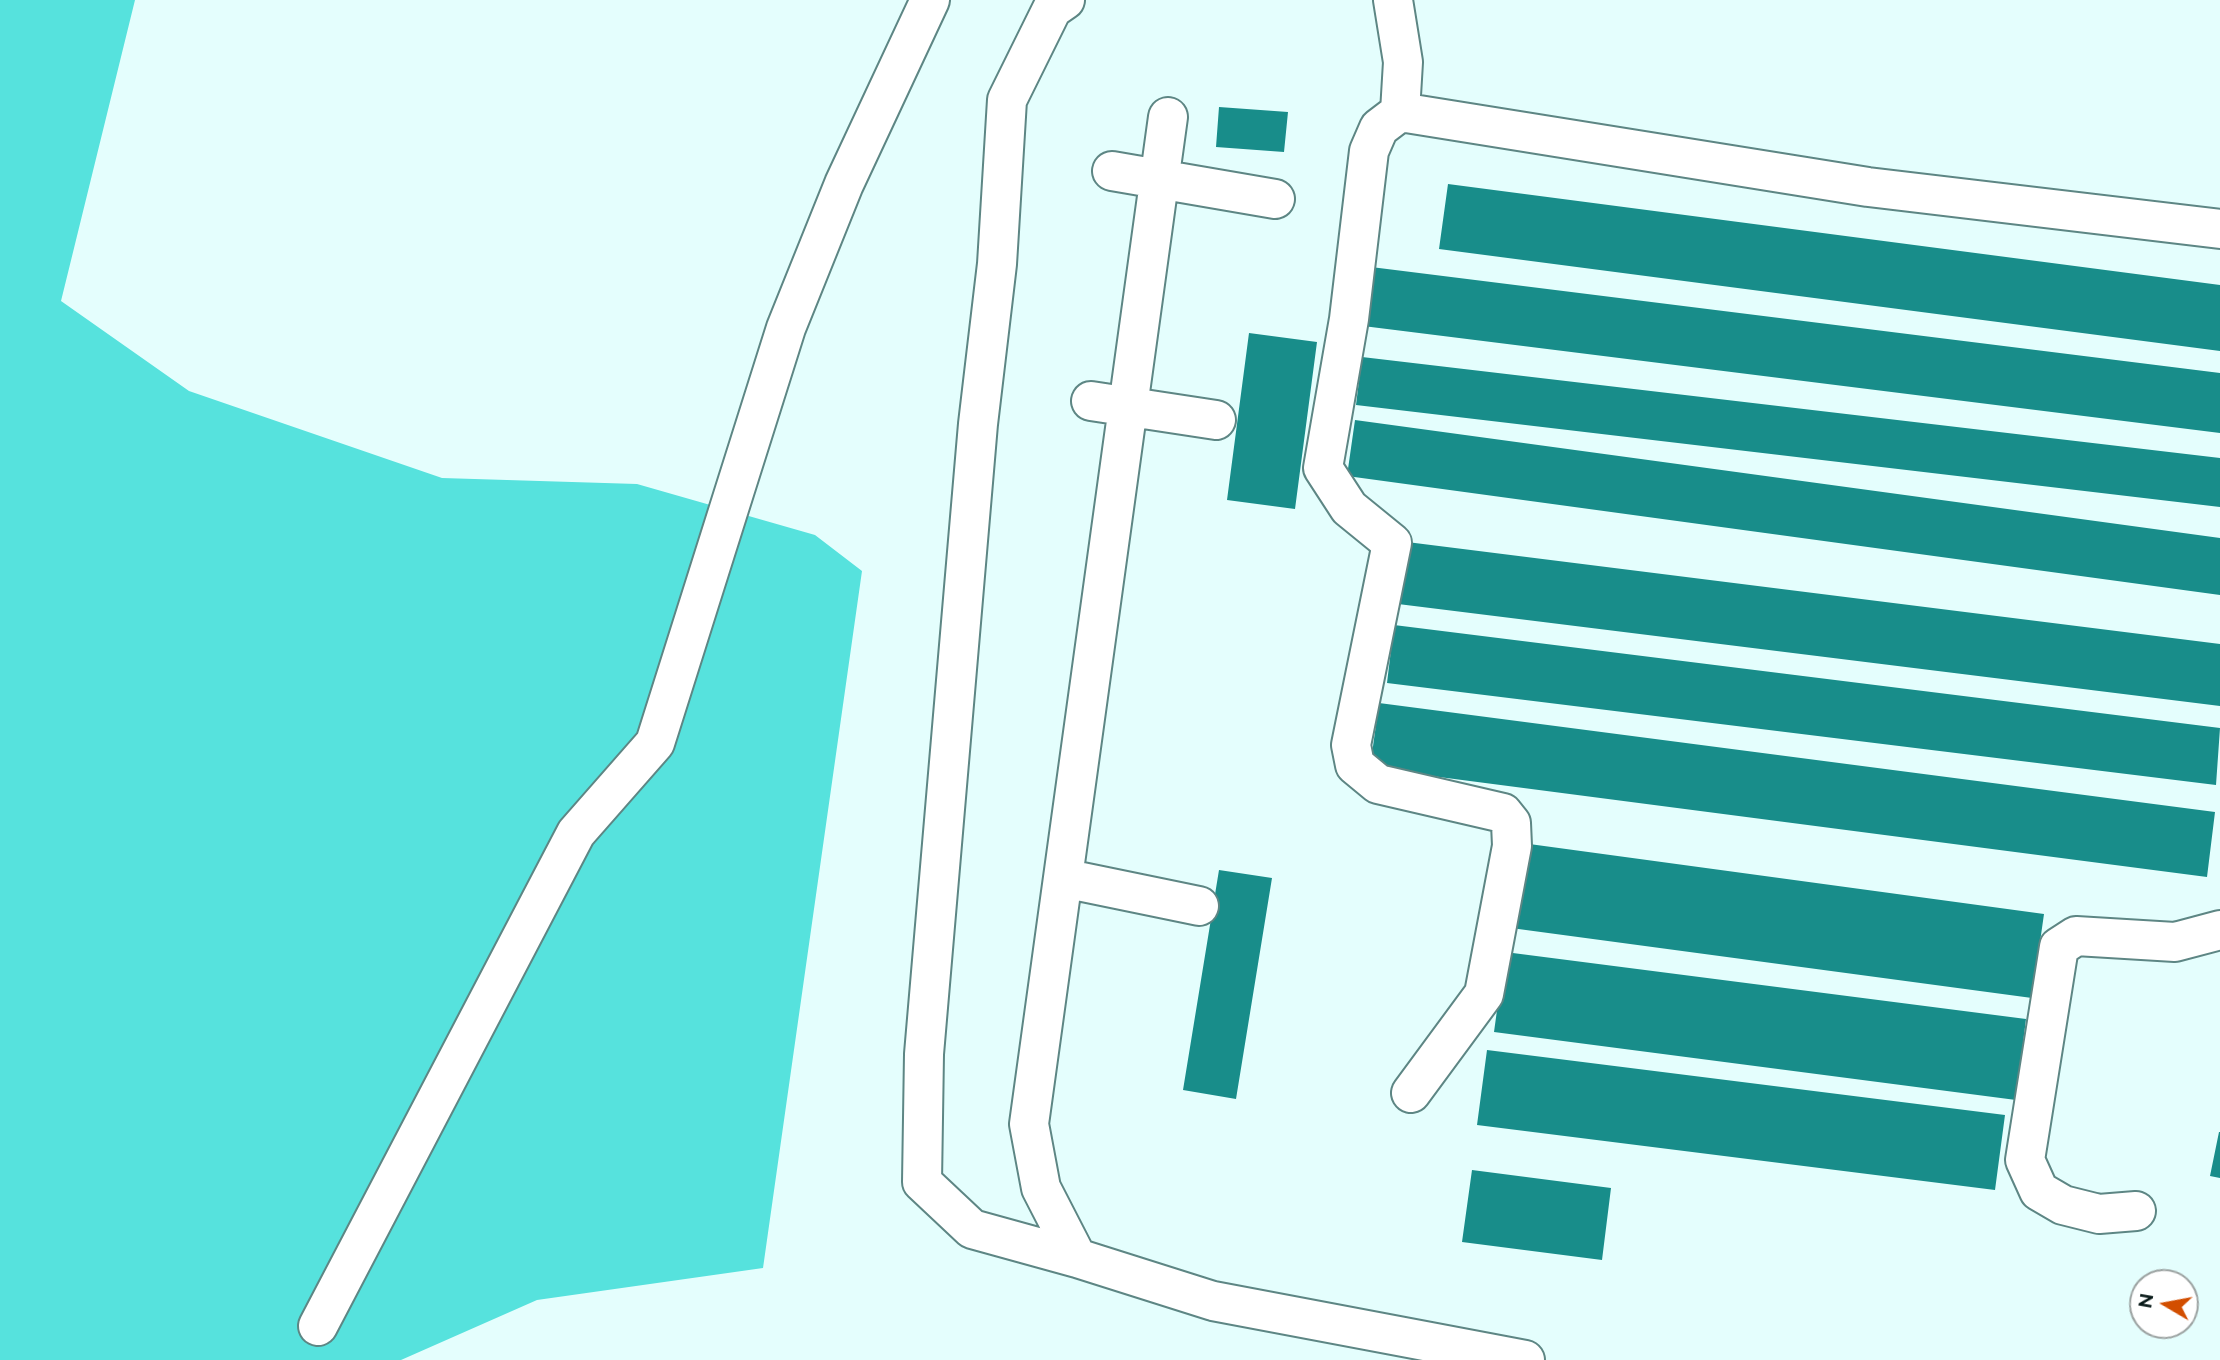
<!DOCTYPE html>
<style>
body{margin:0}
#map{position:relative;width:2220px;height:1360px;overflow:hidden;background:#e4fefd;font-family:Raleway,sans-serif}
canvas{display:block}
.north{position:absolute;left:2129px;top:1269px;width:70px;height:70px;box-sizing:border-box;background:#fff;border:2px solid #9ca3a2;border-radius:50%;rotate:280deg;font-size:19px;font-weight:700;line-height:28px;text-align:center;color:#071817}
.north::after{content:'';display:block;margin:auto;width:24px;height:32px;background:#d24e00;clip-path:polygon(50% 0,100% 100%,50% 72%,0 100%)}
</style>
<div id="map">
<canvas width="2220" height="1360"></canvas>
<div class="north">N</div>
</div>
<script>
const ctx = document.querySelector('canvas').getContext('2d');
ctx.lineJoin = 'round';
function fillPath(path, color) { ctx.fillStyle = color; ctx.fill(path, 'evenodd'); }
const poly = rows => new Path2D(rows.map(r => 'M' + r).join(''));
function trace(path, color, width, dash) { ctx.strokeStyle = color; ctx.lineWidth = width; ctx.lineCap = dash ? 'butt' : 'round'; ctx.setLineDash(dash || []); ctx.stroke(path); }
fillPath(poly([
 [0,0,135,0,61,301,189,391,442,478,637,484,815,535,862,571,763,1268,537,1300,401,1360,0,1360]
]), '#56e2dd');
fillPath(poly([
 [1219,107,1288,112,1284,152,1216,147],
 [1448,184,2220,285,2220,351,1439,249],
 [1371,267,2220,373,2220,433,1363,326],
 [1249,333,1317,342,1295,509,1227,500],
 [1362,357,2220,458,2220,507,1356,405],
 [1355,420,2220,538,2220,595,1347,476],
 [1407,542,2220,644,2220,706,1398,604],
 [1394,625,2220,728,2216,785,1387,683],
 [1379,703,2215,812,2207,877,1370,768],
 [1522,843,2044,914,2032,998,1511,928],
 [1219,870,1272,878,1236,1099,1183,1090],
 [1505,952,2026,1019,2016,1100,1494,1032],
 [1487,1050,2005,1115,1995,1190,1477,1125],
 [2219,1132,2220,1132,2220,1178,2210,1176],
 [1472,1170,1611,1188,1602,1260,1462,1242]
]), '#188d8a');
const minor = poly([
 [1065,0,1052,9,1007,100,997,264,978,424,924,1054,922,1182,972,1229,1077,1258],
 [1393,0,1403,62,1400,112,1868,187,2220,229],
 [1400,112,1379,128,1369,151,1349,319,1323,468,1349,508,1392,543,1351,745,1355,765,1378,784,1503,813,1511,823,1512,846,1484,994,1411,1093],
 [1168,117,1029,1124,1041,1188,1077,1258,1213,1301,1525,1360],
 [1112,171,1275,199],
 [1091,401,1216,420],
 [1063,878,1199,906],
 [2136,1211,2099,1214,2063,1205,2039,1191,2025,1160,2059,947,2076,936,2175,942,2220,930],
 [318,1326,576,833,655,743,786,328,844,184,930,0]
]);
trace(minor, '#5d8684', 42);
trace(minor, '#fff', 38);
</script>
